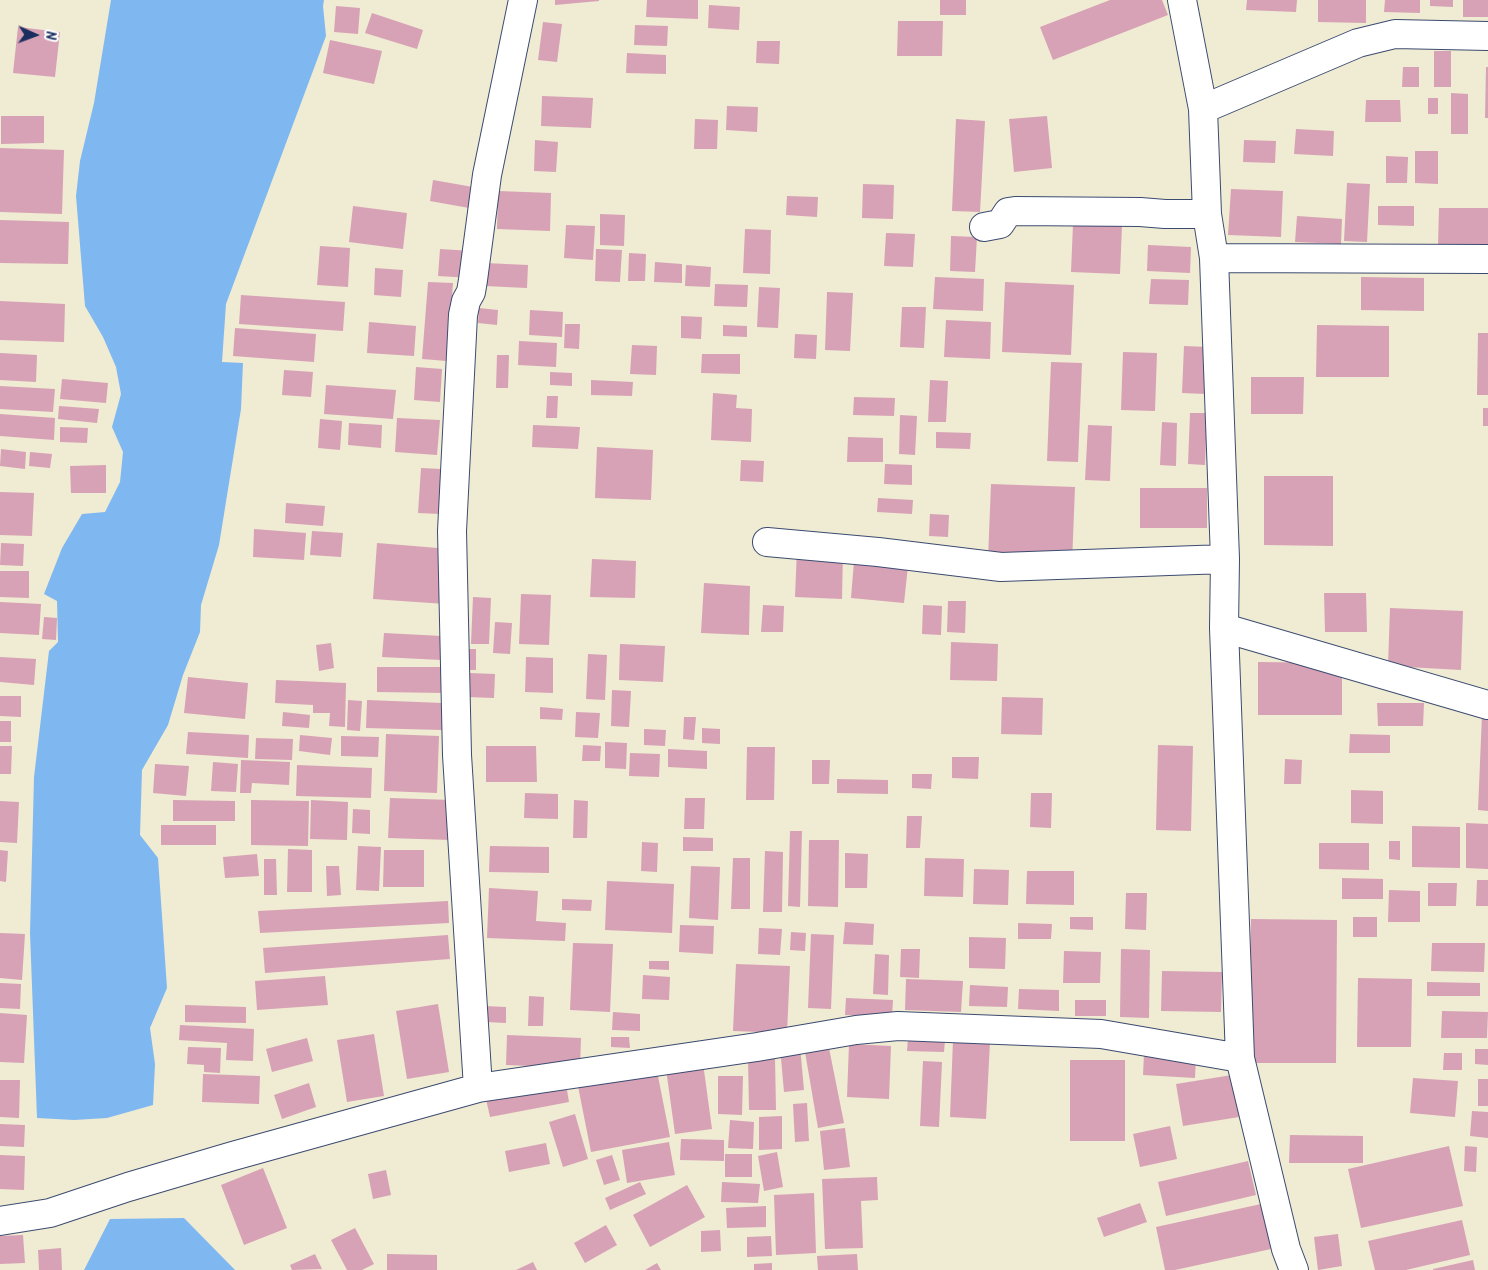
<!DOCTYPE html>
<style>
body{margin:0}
#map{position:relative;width:1488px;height:1270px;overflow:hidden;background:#f0ebd3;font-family:Kalam,sans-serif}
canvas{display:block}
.north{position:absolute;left:10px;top:10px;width:50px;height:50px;-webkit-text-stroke:4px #fff;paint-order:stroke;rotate:92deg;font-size:14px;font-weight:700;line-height:20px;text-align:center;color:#1b2f5e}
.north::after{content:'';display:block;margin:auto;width:18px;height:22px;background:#1b2f5e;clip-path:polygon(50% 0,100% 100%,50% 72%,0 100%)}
</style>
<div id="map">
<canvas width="1488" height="1270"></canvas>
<div class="north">N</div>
</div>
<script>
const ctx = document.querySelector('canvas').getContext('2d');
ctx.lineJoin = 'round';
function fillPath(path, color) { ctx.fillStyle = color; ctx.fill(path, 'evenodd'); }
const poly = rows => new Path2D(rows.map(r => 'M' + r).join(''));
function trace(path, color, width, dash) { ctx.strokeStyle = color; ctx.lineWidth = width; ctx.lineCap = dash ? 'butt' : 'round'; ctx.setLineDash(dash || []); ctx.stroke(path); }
fillPath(poly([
 [111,0,324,0,323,6,326,36,226,304,222,362,243,363,241,409,219,545,201,605,200,632,183,675,168,725,142,770,140,835,158,858,167,988,150,1028,155,1064,153,1105,107,1118,74,1120,37,1118,30,933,34,777,49,651,58,642,57,601,44,594,62,548,82,514,105,512,120,482,123,452,112,427,121,394,116,367,103,337,85,306,76,196,80,161,94,103],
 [184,1218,235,1270,84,1270,110,1219]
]), '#7fb8f0');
fillPath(poly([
 [555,0,599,0,599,1,555,5],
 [647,0,698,0,698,19,646,17],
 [940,0,966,0,966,15,940,15],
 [1110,0,1162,0,1168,15,1053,60,1040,27],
 [1247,0,1297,0,1296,12,1246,10],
 [1318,0,1366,0,1366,23,1318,22],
 [1385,0,1420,0,1420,13,1384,12],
 [1430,0,1453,0,1453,7,1430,6],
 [1463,0,1488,0,1488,17,1463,17],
 [709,5,740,7,739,30,708,28],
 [336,6,360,8,358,34,334,32],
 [372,13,423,30,417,49,365,33],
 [898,21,943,21,942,56,897,56],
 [543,22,562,24,557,62,538,60],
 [635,25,668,26,667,46,634,45],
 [18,27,60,32,55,77,13,73],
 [330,40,382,51,374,84,323,73],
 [757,41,780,41,779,64,756,63],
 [1434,51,1451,51,1451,87,1434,87],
 [627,53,666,55,666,74,626,73],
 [1403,67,1419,67,1419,87,1402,87],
 [1486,67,1488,67,1488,118,1485,118],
 [1451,93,1468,94,1468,134,1451,134],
 [542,96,593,98,591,128,541,126],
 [1428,98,1438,98,1438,114,1428,114],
 [1366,100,1400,100,1401,122,1365,122],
 [727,106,758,107,757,132,726,130],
 [1,116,44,116,44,143,1,144],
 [1047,116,1052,168,1014,172,1009,119],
 [695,119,718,120,717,149,694,149],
 [956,119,985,121,980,212,952,211],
 [1296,129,1334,131,1333,156,1294,154],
 [535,140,558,142,556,172,534,171],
 [1244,140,1276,141,1275,163,1243,162],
 [0,148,64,150,62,214,0,212],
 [1415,151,1438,151,1438,184,1415,183],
 [1386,156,1408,157,1407,183,1386,183],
 [433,180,473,187,469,208,430,201],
 [1347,183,1370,184,1367,242,1344,241],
 [863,184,894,185,893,219,862,218],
 [1231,189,1283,191,1281,237,1228,235],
 [498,191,551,193,550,231,497,229],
 [787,196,818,197,817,217,786,215],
 [353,206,407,213,403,249,349,242],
 [1378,206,1414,206,1414,226,1378,225],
 [1439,208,1488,208,1488,246,1438,246],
 [600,214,625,215,624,246,600,245],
 [1297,216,1342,219,1341,244,1295,242],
 [0,220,69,222,68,264,0,263],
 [1073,224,1122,226,1120,274,1071,272],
 [566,225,595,226,593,260,564,258],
 [745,229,771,230,770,274,743,273],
 [886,233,915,234,913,267,884,266],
 [951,236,977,237,975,272,950,271],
 [1148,245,1191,247,1190,273,1147,271],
 [320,246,350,248,348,287,317,285],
 [440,249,472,251,471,278,438,276],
 [596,249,622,250,620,282,595,281],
 [629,253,646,254,645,281,628,281],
 [655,262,682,264,682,283,654,282],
 [485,263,528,265,527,288,484,286],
 [686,265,711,267,710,287,685,286],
 [375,268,403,270,401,297,374,295],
 [935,277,984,279,983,311,933,309],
 [1361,277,1424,278,1424,311,1361,310],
 [1151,279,1189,280,1188,305,1149,304],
 [428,282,453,283,447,361,422,359],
 [1005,282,1074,285,1071,355,1002,352],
 [715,284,748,285,747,307,714,306],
 [759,287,780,288,778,328,757,327],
 [827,292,853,293,850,351,825,350],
 [241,295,345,302,343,331,239,324],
 [0,301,65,304,64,342,0,340],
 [902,307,926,307,924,348,900,347],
 [479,308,498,310,497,325,478,323],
 [530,310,563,312,562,337,529,335],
 [681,316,702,317,701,339,681,338],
 [946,320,991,322,990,359,944,357],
 [369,322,416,326,414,356,367,353],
 [565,324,580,324,579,349,564,348],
 [723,325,747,326,747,337,723,336],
 [1317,325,1389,326,1389,377,1316,377],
 [235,328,316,334,314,362,233,356],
 [1478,333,1488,333,1488,395,1477,395],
 [795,334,817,335,816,359,794,358],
 [519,341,557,343,556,367,518,365],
 [632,345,657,346,656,375,630,374],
 [1184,346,1208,347,1206,394,1182,393],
 [1123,352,1157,353,1155,411,1121,410],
 [0,353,37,355,36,382,0,380],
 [702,354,740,354,740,374,701,373],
 [497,355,509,355,508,388,496,388],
 [1051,362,1082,363,1078,462,1047,461],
 [416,367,442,369,440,402,414,400],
 [284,370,313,372,311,397,282,395],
 [550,372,572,373,572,386,550,385],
 [1251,377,1304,377,1303,414,1251,414],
 [62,379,108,383,106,403,60,399],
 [591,380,633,382,632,396,591,395],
 [930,380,948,381,946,422,928,422],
 [326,385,396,390,393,419,324,414],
 [0,386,55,389,53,412,0,409],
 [713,393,737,395,736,408,752,409,751,442,711,440],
 [547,396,558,396,557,418,546,418],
 [854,397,895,398,894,416,853,415],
 [59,406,99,409,97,423,58,419],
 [1483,408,1488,408,1488,426,1483,426],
 [1190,413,1207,413,1205,465,1188,464],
 [0,414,55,418,54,440,0,436],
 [900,415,917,416,915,455,899,454],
 [397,418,440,420,437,455,395,452],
 [320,419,342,421,340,450,318,448],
 [1162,422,1177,423,1176,466,1160,465],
 [349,423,382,425,381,448,348,445],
 [533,425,580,427,578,449,532,447],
 [1088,425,1112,426,1110,481,1085,480],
 [60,427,88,428,87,443,60,442],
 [936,432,971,433,970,449,936,448],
 [848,437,883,438,883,462,847,462],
 [597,447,653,450,651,500,595,498],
 [1,449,26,452,25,469,0,466],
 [30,452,52,454,50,468,29,466],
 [741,460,764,461,763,482,740,481],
 [885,464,912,465,912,485,884,484],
 [106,465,106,493,71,493,70,466],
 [421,468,442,469,439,514,418,513],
 [1264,476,1333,476,1333,546,1264,545],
 [991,484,1075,487,1072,563,988,559],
 [1140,488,1207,488,1207,528,1140,528],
 [0,492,34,493,32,536,0,535],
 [878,498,913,500,912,514,877,512],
 [286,503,325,506,323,526,285,523],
 [930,514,949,515,948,537,929,536],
 [254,529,306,533,304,560,253,557],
 [312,531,343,533,341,557,310,555],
 [1,543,24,544,23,566,0,565],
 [377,543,450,549,445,604,373,599],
 [797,549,843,551,842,599,795,597],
 [592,559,636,561,635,598,590,597],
 [854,561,908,566,904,603,851,598],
 [0,571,29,571,29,598,0,597],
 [704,583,750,586,749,635,701,633],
 [1324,593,1366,593,1367,632,1325,632],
 [521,594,551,595,549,645,519,644],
 [473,597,491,598,489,644,471,644],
 [948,601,966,601,965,633,947,632],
 [0,602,41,604,39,635,0,633],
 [763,605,784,606,783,632,761,632],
 [923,605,942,606,941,635,922,634],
 [1390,608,1463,611,1461,670,1388,666],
 [44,617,57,618,56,640,42,639],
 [495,622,512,623,510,654,493,653],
 [384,633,442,636,441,660,382,657],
 [951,642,998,644,997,681,950,680],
 [331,643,334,668,319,671,316,645],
 [620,644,665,646,663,682,619,680],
 [464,649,476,649,476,670,463,670],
 [588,654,607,655,605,700,586,699],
 [0,657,36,659,34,685,0,682],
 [526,657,553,658,553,693,525,692],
 [1258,662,1342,663,1342,715,1258,715],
 [377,667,445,667,444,693,377,692],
 [469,673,495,674,494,698,468,697],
 [188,677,248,683,245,719,184,713],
 [276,680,346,683,345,727,329,726,330,713,313,713,313,705,275,703],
 [612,690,631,691,629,727,611,726],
 [0,696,21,696,21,717,0,716],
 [1002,697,1043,698,1042,735,1001,734],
 [348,700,362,701,360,731,347,730],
 [367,700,443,703,442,730,366,728],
 [1377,703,1424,703,1423,726,1378,726],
 [540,707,563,709,562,720,540,719],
 [283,712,310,715,309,728,282,726],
 [576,712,600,713,598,738,575,737],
 [1482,715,1488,715,1488,811,1478,810],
 [684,717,696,717,694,740,683,739],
 [0,721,11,721,11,742,0,742],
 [702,728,720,729,720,744,702,743],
 [644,729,666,730,665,746,644,745],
 [188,732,249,735,248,758,186,754],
 [386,734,439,736,437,793,384,791],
 [1350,734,1390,735,1390,753,1349,753],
 [300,735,332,738,330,755,299,751],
 [341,736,379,737,378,757,341,756],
 [256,738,293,739,292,760,255,759],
 [605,742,627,743,626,769,605,768],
 [583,745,601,746,600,761,582,761],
 [1158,745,1193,746,1191,831,1156,830],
 [0,746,12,746,11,774,0,774],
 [486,746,536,746,537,782,486,782],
 [747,747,775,747,774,800,746,800],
 [668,749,707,751,707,769,668,767],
 [630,753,660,754,659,777,629,776],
 [952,757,979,757,978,779,952,778],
 [1285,759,1302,760,1301,784,1284,784],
 [241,760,290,762,289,785,252,783,251,793,240,793],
 [812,760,830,760,829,784,812,784],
 [213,762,238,764,236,792,211,791],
 [155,764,189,766,186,796,153,793],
 [297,765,372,768,371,798,296,796],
 [912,774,932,774,931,789,912,788],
 [837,779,888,780,888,794,837,793],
 [1351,790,1383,791,1383,824,1351,823],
 [525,793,558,794,558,819,524,818],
 [1031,793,1052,793,1051,828,1030,827],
 [390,798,452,800,451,840,388,838],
 [685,798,705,798,704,829,684,829],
 [173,800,235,801,235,821,173,821],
 [251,800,309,801,308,846,251,845],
 [311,800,348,802,347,840,310,839],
 [574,800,588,801,587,838,573,838],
 [0,801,19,802,17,843,0,842],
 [353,809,370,810,370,834,352,833],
 [907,816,922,816,920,848,906,848],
 [1466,823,1488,824,1488,869,1466,868],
 [161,825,216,825,216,845,161,845],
 [1412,826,1460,827,1460,868,1412,867],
 [790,831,802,831,800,907,788,906],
 [683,837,713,838,713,851,683,851],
 [809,840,839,840,838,907,808,906],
 [1389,841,1400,841,1400,860,1389,859],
 [642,842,658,843,657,872,641,871],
 [1319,843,1369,843,1369,870,1319,869],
 [358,846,381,847,379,891,356,890],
 [490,846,549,847,549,873,489,872],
 [288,849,312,850,312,892,287,892],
 [0,850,8,851,6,882,0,881],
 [384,850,424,850,424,887,383,887],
 [765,851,783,852,782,912,763,912],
 [845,853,868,854,867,888,845,888],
 [257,854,259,876,225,878,223,857],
 [733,858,750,858,750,909,731,909],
 [925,858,964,859,963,897,924,896],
 [264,859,276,859,277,895,264,895],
 [326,866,339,866,341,895,327,896],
 [691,866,720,867,718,920,689,918],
 [974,869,1009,870,1008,905,973,904],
 [1027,871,1074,871,1074,905,1026,904],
 [1342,878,1383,879,1383,899,1342,899],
 [1477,880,1488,880,1488,906,1476,906],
 [607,881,674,884,672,933,605,930],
 [1428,883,1457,883,1456,906,1428,906],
 [489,888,538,891,536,921,566,923,565,941,487,938],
 [1389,890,1420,891,1420,922,1388,922],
 [1126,893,1147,893,1146,930,1125,929],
 [562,899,592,900,591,911,562,910],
 [448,901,449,923,260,933,258,911],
 [1070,917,1093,917,1093,930,1070,929],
 [1353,917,1377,917,1377,937,1353,937],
 [1251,919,1337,920,1336,1063,1249,1063],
 [845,922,874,924,873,945,843,944],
 [1018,923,1052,924,1051,939,1018,939],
 [680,925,714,926,713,954,679,952],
 [759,928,782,929,780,955,758,954],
 [791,932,806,933,805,951,790,950],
 [0,933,25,934,22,980,0,978],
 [811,934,834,935,831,1009,808,1008],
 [448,935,450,959,265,973,263,948],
 [969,937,1006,938,1005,969,969,968],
 [573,943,613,944,610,1012,570,1010],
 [1432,943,1485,943,1484,972,1431,971],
 [901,949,920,949,919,978,900,977],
 [1121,949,1150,950,1149,1018,1120,1017],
 [1064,951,1101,952,1100,983,1063,983],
 [875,954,889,955,888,995,873,994],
 [649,961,669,961,669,970,649,969],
 [736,964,790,966,787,1033,733,1031],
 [1162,971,1222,972,1221,1012,1161,1011],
 [643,975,670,977,669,1000,642,999],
 [325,976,328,1005,257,1010,255,981],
 [1358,978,1412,979,1411,1047,1357,1047],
 [906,979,963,981,961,1012,905,1010],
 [1427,982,1480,983,1480,996,1427,996],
 [0,983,21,984,20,1009,0,1008],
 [970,985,1008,987,1007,1007,969,1006],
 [1019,989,1059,990,1059,1011,1018,1009],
 [529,996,544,997,543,1026,528,1026],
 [846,998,893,1000,892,1017,845,1015],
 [1075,1000,1106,1000,1106,1016,1075,1016],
 [438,1004,449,1072,407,1079,396,1011],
 [185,1005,246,1007,246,1023,185,1022],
 [485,1006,506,1007,506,1023,485,1022],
 [1442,1011,1488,1012,1487,1038,1441,1038],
 [613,1012,640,1014,640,1031,612,1030],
 [0,1013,27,1015,24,1063,0,1062],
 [180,1025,254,1029,253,1061,226,1060,227,1043,179,1040],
 [374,1034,384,1096,347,1102,337,1040],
 [507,1035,581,1038,580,1068,506,1065],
 [611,1037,629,1037,630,1048,611,1047],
 [307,1038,313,1061,272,1072,266,1049],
 [908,1038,945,1040,944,1052,907,1051],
 [953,1040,990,1042,986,1119,950,1117],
 [849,1044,891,1046,889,1099,847,1097],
 [800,1046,804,1090,784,1092,780,1047],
 [188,1047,221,1048,220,1073,204,1072,204,1065,187,1064],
 [829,1048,844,1123,818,1128,805,1052],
 [1475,1049,1488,1049,1488,1065,1475,1064],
 [1444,1053,1462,1053,1462,1070,1443,1070],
 [1144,1054,1196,1057,1195,1078,1143,1075],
 [748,1058,775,1058,776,1110,749,1110],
 [1070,1060,1125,1060,1125,1141,1070,1141],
 [923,1061,942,1062,939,1127,920,1126],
 [703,1063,712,1129,675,1134,666,1069],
 [656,1066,670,1137,591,1152,577,1081],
 [203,1074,260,1076,259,1104,202,1102],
 [1232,1075,1239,1117,1183,1126,1176,1084],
 [718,1076,743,1076,742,1115,718,1114],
 [1413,1078,1458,1081,1455,1117,1410,1113],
 [1478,1079,1488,1079,1488,1106,1478,1106],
 [0,1080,20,1080,19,1118,0,1117],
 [309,1083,316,1107,282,1119,274,1095],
 [566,1084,569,1102,490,1117,486,1099],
 [807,1103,809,1141,795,1142,793,1104],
 [1472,1111,1488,1112,1488,1138,1470,1136],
 [575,1114,588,1159,563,1167,549,1122],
 [782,1116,782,1149,759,1150,759,1117],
 [730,1120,754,1122,753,1149,728,1148],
 [0,1124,25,1125,24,1147,0,1146],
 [1170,1126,1177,1159,1140,1167,1133,1134],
 [845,1128,850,1167,824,1170,820,1131],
 [1290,1135,1363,1136,1363,1163,1289,1163],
 [681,1139,724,1140,724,1161,680,1160],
 [669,1142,675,1175,627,1183,622,1150],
 [546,1143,550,1164,509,1172,505,1151],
 [1449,1146,1463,1206,1361,1228,1348,1169],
 [1465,1146,1477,1147,1476,1172,1464,1171],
 [777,1152,783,1187,764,1191,758,1156],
 [725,1154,752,1154,752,1177,725,1177],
 [0,1155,25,1156,24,1190,0,1189],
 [612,1155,620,1180,604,1185,596,1160],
 [1248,1161,1256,1195,1166,1216,1158,1182],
 [263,1168,287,1228,244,1245,221,1185],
 [386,1170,391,1195,373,1199,368,1174],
 [877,1177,878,1200,861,1201,863,1248,825,1249,822,1179],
 [640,1182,646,1194,610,1210,605,1198],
 [722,1182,760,1184,758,1203,721,1202],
 [687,1185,705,1217,650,1247,633,1215],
 [814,1193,816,1253,776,1255,774,1195],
 [1140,1203,1147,1222,1104,1237,1097,1218],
 [1261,1204,1271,1249,1175,1270,1165,1270,1156,1227],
 [766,1206,766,1227,727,1228,726,1208],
 [1462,1220,1470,1255,1406,1270,1375,1270,1368,1241],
 [606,1225,617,1245,585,1263,574,1243],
 [355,1228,374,1264,362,1270,347,1270,331,1240],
 [720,1230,721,1251,701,1252,701,1231],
 [1338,1234,1342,1266,1318,1270,1314,1237],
 [23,1235,25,1263,0,1264,0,1236],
 [771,1236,772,1256,747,1257,747,1237],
 [61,1248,62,1270,39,1270,38,1250],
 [315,1254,322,1269,292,1270,290,1265],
 [387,1254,437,1255,437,1270,387,1270],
 [857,1254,858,1270,818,1270,817,1256],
 [1473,1260,1475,1270,1433,1270,1433,1269],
 [533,1262,537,1270,516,1270],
 [657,1263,661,1270,645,1270],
 [772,1263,772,1270,754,1270,754,1264]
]), '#d7a2b5');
const street = poly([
 [523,0,487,175,473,280,471,292,466,301,463,315,452,531,457,755,478,1088,757,1047,856,1030,898,1026,1101,1034,1240,1058],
 [1182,0,1203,109,1207,214,1214,258,1225,559,1224,628,1240,1058,1286,1249,1294,1270],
 [1203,109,1358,43,1395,34,1488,36],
 [984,227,1000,224,1008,212,1015,211,1140,212,1165,214,1207,214],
 [1214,258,1488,259],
 [767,542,878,552,1001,567,1225,559],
 [1224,628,1488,705],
 [0,1221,50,1213,128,1187,233,1156,478,1088]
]);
trace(street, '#3b4b70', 30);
trace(street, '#fff', 28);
</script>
